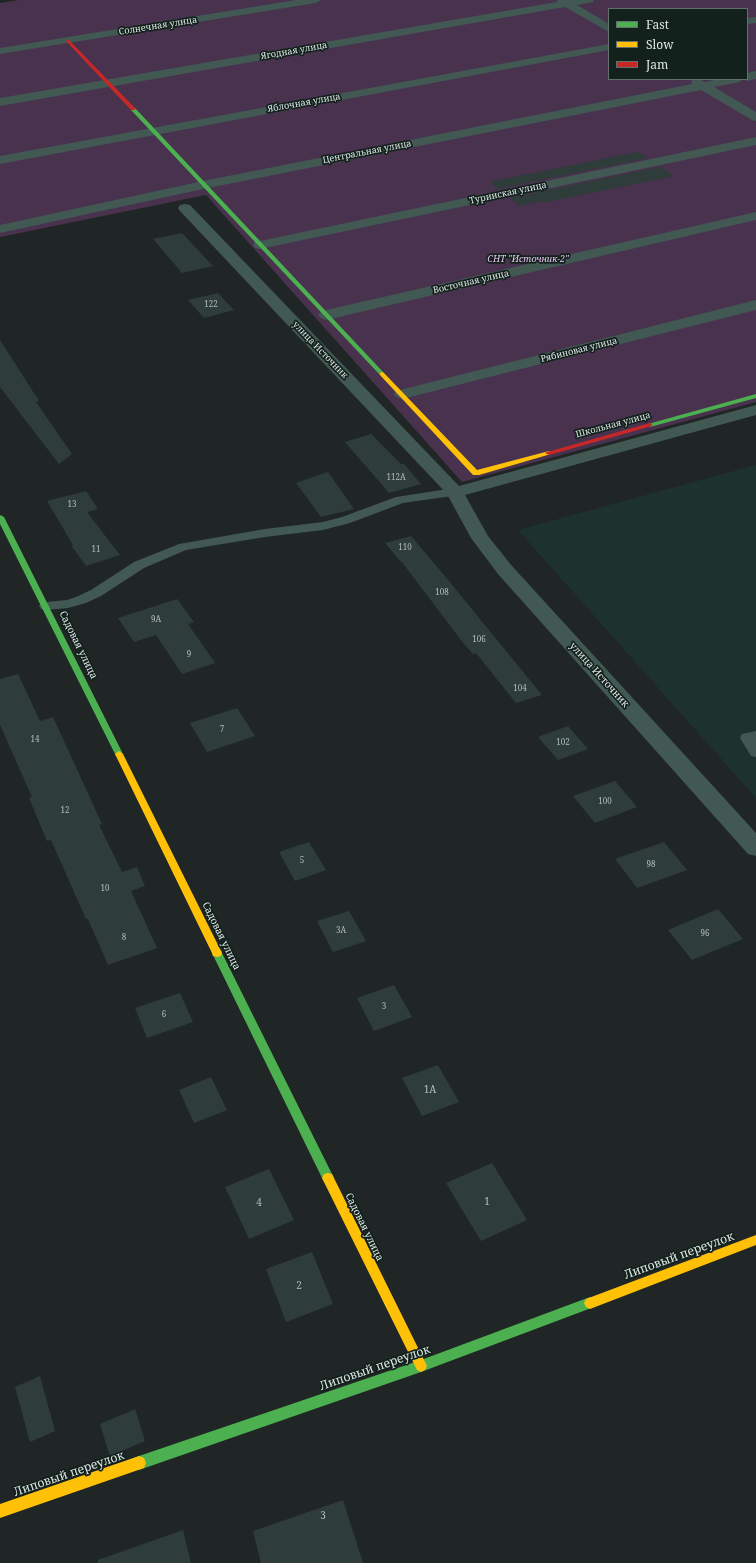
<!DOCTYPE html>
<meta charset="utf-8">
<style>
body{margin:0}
#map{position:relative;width:756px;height:1563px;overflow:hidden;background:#202625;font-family:"Noto Serif",serif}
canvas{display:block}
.legend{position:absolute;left:608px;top:8px;width:140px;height:72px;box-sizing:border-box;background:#13211d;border:1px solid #64706d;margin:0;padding:5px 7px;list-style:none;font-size:12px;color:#dee7e5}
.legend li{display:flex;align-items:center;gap:8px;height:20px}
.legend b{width:20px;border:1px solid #64706d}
</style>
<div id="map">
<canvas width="756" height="1563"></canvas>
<ul class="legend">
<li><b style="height:5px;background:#4caf50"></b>Fast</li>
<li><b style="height:5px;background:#ffc107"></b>Slow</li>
<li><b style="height:5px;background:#c62828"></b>Jam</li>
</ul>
</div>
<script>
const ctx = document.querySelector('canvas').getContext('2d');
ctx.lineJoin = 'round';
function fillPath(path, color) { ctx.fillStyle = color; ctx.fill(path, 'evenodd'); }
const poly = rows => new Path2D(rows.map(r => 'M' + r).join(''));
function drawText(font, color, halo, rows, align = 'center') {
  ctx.font = font + ' "Noto Serif",serif'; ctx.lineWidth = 3.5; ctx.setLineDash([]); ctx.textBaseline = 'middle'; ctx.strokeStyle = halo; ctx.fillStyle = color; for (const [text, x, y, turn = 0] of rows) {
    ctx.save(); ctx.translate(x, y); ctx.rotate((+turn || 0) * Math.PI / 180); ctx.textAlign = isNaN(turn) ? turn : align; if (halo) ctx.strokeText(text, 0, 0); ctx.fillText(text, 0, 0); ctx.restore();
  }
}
fillPath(poly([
 [756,465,756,798,518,530]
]), '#1e322d');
fillPath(poly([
 [19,0,756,0,756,402,462,482,206,195,0,237,0,3],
 [609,9,747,9,747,79,609,79]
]), '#48324e');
fillPath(poly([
 [638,152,648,158,498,189,489,182],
 [660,167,674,176,542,203,540,201,519,206,510,198],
 [182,233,213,266,182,273,153,239],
 [218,293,234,310,204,318,188,300],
 [0,340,39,401,36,402,72,454,59,464,0,387],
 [371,434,401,464,404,464,421,484,389,493,345,442],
 [328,472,354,509,321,517,296,483],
 [86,491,98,509,87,512,120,555,86,566,71,545,73,545,47,501],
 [411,536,444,575,542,695,516,703,476,653,473,654,464,644,401,561,400,561,385,543],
 [177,599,194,622,188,624,215,663,182,674,156,635,134,642,118,618],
 [18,674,40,721,53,717,102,824,99,825,122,872,137,867,145,886,131,891,157,948,108,965,88,919,86,919,51,840,47,841,29,798,32,797,0,725,0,679],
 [237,708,255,736,207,752,190,723],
 [568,726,588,749,558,760,538,737],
 [615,781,637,807,595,823,573,796],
 [309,842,326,870,295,881,279,852],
 [664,842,687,870,637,888,615,859],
 [718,909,743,939,692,960,668,930],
 [349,911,366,941,333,952,317,921],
 [394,985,412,1017,374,1031,357,998],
 [180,993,193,1022,147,1038,135,1008],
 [438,1065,459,1102,422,1116,402,1078],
 [211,1077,227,1110,194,1123,179,1090],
 [492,1163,527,1220,481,1241,446,1183],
 [269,1169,294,1220,249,1239,225,1187],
 [312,1252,333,1304,286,1322,266,1269],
 [40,1376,55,1431,30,1442,15,1387],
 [135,1409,145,1441,110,1456,100,1424],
 [343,1500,363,1563,261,1563,253,1531],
 [183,1530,191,1563,98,1563,98,1560]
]), '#2e3d3a');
fillPath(poly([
 [455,488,459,489,461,492,459,495,403,503,350,523,323,530,265,537,186,550,144,568,101,596,86,603,68,608,46,610,41,609,39,606,41,603,46,602,67,600,76,597,91,590,134,562,179,544,265,529,323,522,342,517,396,497,455,488],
 [756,731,756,757,751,756,740,738,742,734,756,731]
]), '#425853');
fillPath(poly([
 [296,0,321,0,316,3,0,54,0,48,296,0],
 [557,0,594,0,593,2,577,5,609,24,609,32,565,7,0,106,0,98,557,2,557,0],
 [756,17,756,23,747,24,747,18,756,17],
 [609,44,609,50,0,164,0,156,609,44],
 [756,71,756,79,747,81,742,79,747,79,747,73,756,71],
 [693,79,699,79,705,82,718,79,742,79,740,82,714,87,756,112,756,121,752,120,701,90,203,189,0,233,0,225,203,181,692,84,691,82,693,79],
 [756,137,756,145,260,249,255,248,253,245,255,242,260,241,756,137],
 [185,204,190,205,459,486,756,405,756,415,465,495,488,536,512,566,756,833,756,856,748,854,498,574,471,538,447,494,180,211,178,208,180,205,185,204],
 [756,212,756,220,326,320,321,318,318,315,321,312,326,310,756,212],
 [756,300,756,310,402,399,396,397,394,394,396,391,756,300]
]), '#425853');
fillPath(poly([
 [131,108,135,108,384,373,384,375,380,375,131,110,131,108],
 [756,394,756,398,650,427,647,425,648,424,756,394],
 [0,515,4,517,123,754,122,756,116,756,0,524,0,515],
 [217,949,221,950,222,953,332,1174,334,1178,332,1182,328,1183,324,1182,212,953,213,950,217,949],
 [590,1297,594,1299,596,1303,594,1307,421,1372,139,1470,134,1468,132,1463,134,1458,139,1456,421,1360,590,1297]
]), '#4caf50');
fillPath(poly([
 [382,372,384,373,477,470,549,451,553,453,551,454,479,475,473,475,380,375,380,373,382,372],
 [119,751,123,754,222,953,221,956,217,957,213,956,212,953,115,754,119,751],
 [328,1173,332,1174,425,1362,427,1366,425,1370,421,1372,417,1370,322,1178,324,1174,328,1173],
 [756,1235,756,1245,590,1309,586,1307,584,1303,586,1299,756,1235],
 [139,1456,144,1458,146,1463,144,1468,0,1518,0,1504,139,1456]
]), '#ffc107');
fillPath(poly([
 [68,39,135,108,135,110,131,110,66,41,68,39],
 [650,423,652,424,652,426,549,455,545,453,547,452,650,423]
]), '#c62828');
drawText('8px', '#b2bcba', null, [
 ["122",211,305],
 ["112А",396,478],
 ["13",72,505],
 ["110",405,548],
 ["11",96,550],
 ["108",442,593],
 ["9А",156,620],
 ["106",479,640],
 ["9",189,655],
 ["104",520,689],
 ["7",222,730],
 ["14",35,740],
 ["102",563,743],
 ["100",605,802],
 ["12",65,811],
 ["5",302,861],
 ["98",651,865],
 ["10",105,889],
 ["3А",341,931],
 ["96",705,934],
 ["8",124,938],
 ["3",384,1007],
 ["6",164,1015]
]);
drawText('9px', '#dee7e5', '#13211d', [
 ["Солнечная улица",158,26,-9],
 ["Ягодная улица",294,51,-10],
 ["Яблочная улица",304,103,-10],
 ["Центральная улица",367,152,-11],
 ["Туринская улица",508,193,-12],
 ["Восточная улица",471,282,-13],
 ["улица Источник",320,350,46],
 ["Рябиновая улица",579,350,-14],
 ["Школьная улица",613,425,-15]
]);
drawText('italic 9px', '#f0c8f9', '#13211d', [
 ["СНТ \"Источник-2\"",528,259]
]);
drawText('10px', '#dee7e5', '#13211d', [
 ["Садовая улица",78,645,64],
 ["улица Источник",599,675,48],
 ["Садовая улица",221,936,64],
 ["Садовая улица",364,1227,64]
]);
drawText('10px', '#b2bcba', null, [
 ["1А",430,1090],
 ["1",487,1202],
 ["4",259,1203],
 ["2",299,1286],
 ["3",323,1516]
]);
drawText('12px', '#dee7e5', '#13211d', [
 ["Липовый переулок",679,1256,-20],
 ["Липовый переулок",375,1368,-19],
 ["Липовый переулок",69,1474,-19]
]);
</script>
